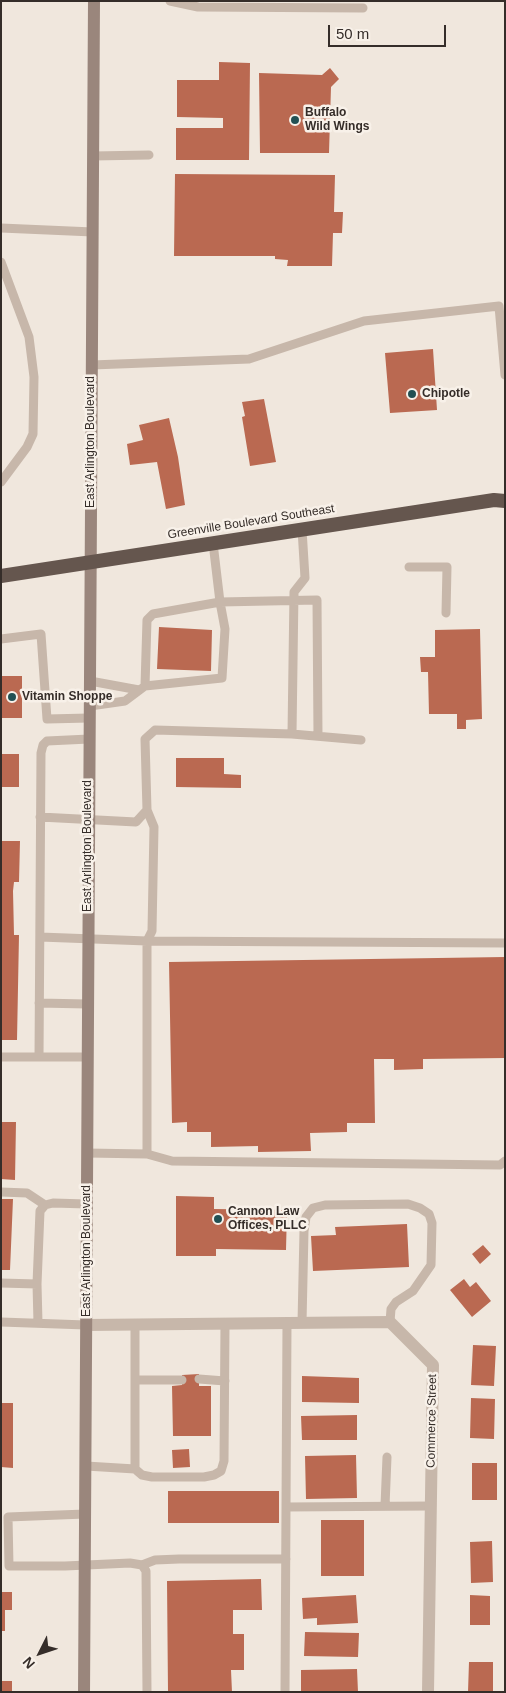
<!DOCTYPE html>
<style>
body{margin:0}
#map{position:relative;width:506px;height:1693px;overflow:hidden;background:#f0e7dd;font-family:Helvetica,sans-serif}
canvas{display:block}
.frame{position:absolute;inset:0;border:2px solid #352d29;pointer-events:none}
.north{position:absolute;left:15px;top:1628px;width:50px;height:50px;-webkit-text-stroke:4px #f8f1e9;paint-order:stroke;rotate:229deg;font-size:14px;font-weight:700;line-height:20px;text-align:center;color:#352d29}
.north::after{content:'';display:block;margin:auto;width:18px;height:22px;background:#352d29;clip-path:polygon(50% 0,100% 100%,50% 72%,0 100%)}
.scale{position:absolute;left:328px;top:25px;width:118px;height:22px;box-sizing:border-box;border:2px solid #352d29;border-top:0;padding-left:6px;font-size:15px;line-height:18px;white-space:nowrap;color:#352d29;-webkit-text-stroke:4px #f8f1e9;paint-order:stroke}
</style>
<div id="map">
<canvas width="506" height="1693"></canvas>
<div class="frame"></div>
<div class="north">N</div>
<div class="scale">50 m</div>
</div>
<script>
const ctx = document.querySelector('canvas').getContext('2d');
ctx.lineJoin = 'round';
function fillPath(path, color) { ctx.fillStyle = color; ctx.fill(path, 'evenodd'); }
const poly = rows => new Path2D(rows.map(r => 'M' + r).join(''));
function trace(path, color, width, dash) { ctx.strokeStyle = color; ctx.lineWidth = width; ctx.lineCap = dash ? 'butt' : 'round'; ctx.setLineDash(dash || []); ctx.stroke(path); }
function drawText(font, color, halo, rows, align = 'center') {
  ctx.font = font + ' Helvetica,sans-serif'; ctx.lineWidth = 5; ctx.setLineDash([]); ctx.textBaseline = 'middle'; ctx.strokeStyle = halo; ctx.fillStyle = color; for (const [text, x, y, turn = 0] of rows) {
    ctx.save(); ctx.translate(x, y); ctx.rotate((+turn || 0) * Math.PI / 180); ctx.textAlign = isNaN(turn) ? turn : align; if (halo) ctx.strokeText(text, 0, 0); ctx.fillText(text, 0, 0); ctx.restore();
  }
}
fillPath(poly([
 [219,62,250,63,249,160,176,160,176,128,223,128,223,118,177,117,177,80,219,80],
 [330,68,339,79,331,87,329,153,260,153,259,73,322,75],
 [175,174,335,175,334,212,343,212,342,233,333,233,332,266,287,266,288,260,275,259,275,256,174,256],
 [433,349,437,410,390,413,385,353],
 [264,399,276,462,250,466,242,417,245,416,242,402],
 [169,418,178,457,185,505,166,509,157,462,130,465,127,444,143,440,139,425],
 [159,627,212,630,211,671,157,669],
 [480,629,482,719,466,720,466,729,457,729,457,714,429,714,428,672,421,672,420,657,435,657,435,630],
 [1,676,22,676,22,718,1,718],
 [1,754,19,754,19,787,1,787],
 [176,758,224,758,224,774,241,775,241,788,176,787],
 [1,841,20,841,19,882,14,882,13,891,14,935,19,935,17,1040,1,1040],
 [505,957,505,1058,423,1059,423,1069,394,1070,394,1059,374,1059,375,1123,347,1123,347,1132,310,1133,311,1151,258,1152,258,1146,211,1147,211,1132,187,1132,187,1122,172,1123,169,962],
 [1,1122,16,1122,15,1180,1,1179],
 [176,1196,214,1197,214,1209,287,1210,286,1250,216,1249,216,1256,176,1256],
 [1,1199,13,1199,10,1270,1,1270],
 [407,1224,409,1267,313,1271,311,1236,336,1235,335,1227],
 [483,1245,491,1254,480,1264,472,1254],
 [464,1279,470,1287,476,1282,491,1301,472,1317,450,1290],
 [473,1345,496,1346,494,1386,471,1385],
 [199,1374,199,1386,211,1386,211,1436,173,1436,172,1386,182,1385,182,1375],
 [302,1376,359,1378,359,1403,302,1402],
 [471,1398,495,1399,494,1439,470,1438],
 [1,1403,13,1403,13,1468,1,1467],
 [357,1415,357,1440,302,1440,301,1416],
 [189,1449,190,1467,173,1468,172,1450],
 [356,1455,357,1498,306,1499,305,1456],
 [472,1463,497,1463,497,1500,472,1500],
 [168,1491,279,1491,279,1523,168,1523],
 [321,1520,364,1520,364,1576,321,1576],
 [492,1541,493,1582,471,1583,470,1542],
 [261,1579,262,1610,233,1610,233,1634,244,1634,244,1670,231,1670,232,1692,168,1692,167,1581],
 [1,1592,12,1592,12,1610,5,1610,5,1631,1,1631],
 [356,1595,358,1623,317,1625,317,1618,303,1619,302,1598],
 [470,1595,490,1596,490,1625,470,1625],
 [305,1632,359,1633,358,1657,304,1656],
 [469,1662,493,1662,493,1692,468,1692],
 [357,1669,358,1692,301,1692,301,1670],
 [1,1681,12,1681,12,1692,1,1692]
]), '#ba6951');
trace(poly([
 [170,1,198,7,363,8],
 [93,156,149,155],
 [1,228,93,232],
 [1,262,29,337,34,377,33,434,27,447,1,482],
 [92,365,249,359,364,321,499,306,505,375],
 [302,529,305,578,294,592,292,734,361,740],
 [213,543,220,602,317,600,318,736],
 [409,567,447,567,446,613],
 [1,639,41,634,47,719,89,718],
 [90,681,139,690],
 [90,706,125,701,145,686,147,620,153,614,220,602,225,629,222,678,145,686],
 [40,817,136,822,147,810,145,739,155,730,292,734],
 [40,937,147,941,152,931,154,827,147,810],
 [39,1003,87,1004],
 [1,1057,87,1057],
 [39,1057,41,753,43,745,47,741,89,739],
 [87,1153,147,1154,172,1161,500,1165,505,1161],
 [147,1154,147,941,505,943],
 [1,1192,27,1193,45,1205],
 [1,1283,37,1284],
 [1,1322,86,1325],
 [38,1323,37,1284,40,1211,45,1205,53,1203,87,1204],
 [302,1323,304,1231,306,1217,313,1208,325,1205,408,1204,420,1208,429,1214,432,1223,431,1265,413,1291,396,1302,391,1309,390,1322],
 [199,1379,225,1381],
 [135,1380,182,1380],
 [86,1466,135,1469,142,1475,152,1477,204,1477,214,1475,221,1471,224,1461,225,1324],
 [135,1469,135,1325],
 [385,1506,387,1457],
 [286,1507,431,1506],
 [85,1514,8,1517,9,1566,65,1566,130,1563,142,1565,146,1571,147,1692],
 [142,1565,155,1560,179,1559,286,1559],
 [285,1692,287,1323]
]), '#c7b7aa', 9);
trace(poly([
 [86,1325,390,1322,433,1365,428,1692]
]), '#c7b7aa', 12);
trace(poly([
 [84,1692,94,1]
]), '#9a867c', 12);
trace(poly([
 [1,576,494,500,505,501]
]), '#65564e', 14);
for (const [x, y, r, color] of [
 [295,120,5,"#225053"],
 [412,394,5,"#225053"],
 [12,697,5,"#225053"],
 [218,1219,5,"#225053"]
]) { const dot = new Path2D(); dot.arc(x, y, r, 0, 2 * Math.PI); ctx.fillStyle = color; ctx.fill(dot); trace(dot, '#f8f1e9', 2); }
drawText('bold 12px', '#352d29', '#f8f1e9', [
 ["Buffalo",305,113],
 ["Wild Wings",305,127],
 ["Chipotle",422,394],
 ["Vitamin Shoppe",22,697],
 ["Cannon Law",228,1212],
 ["Offices, PLLC",228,1226]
], 'left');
drawText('12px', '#352d29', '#f8f1e9', [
 ["East Arlington Boulevard",91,442,-90],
 ["Greenville Boulevard Southeast",251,522,-9],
 ["East Arlington Boulevard",88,846,-90],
 ["East Arlington Boulevard",87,1251,-90],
 ["Commerce Street",432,1421,-89]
]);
</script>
